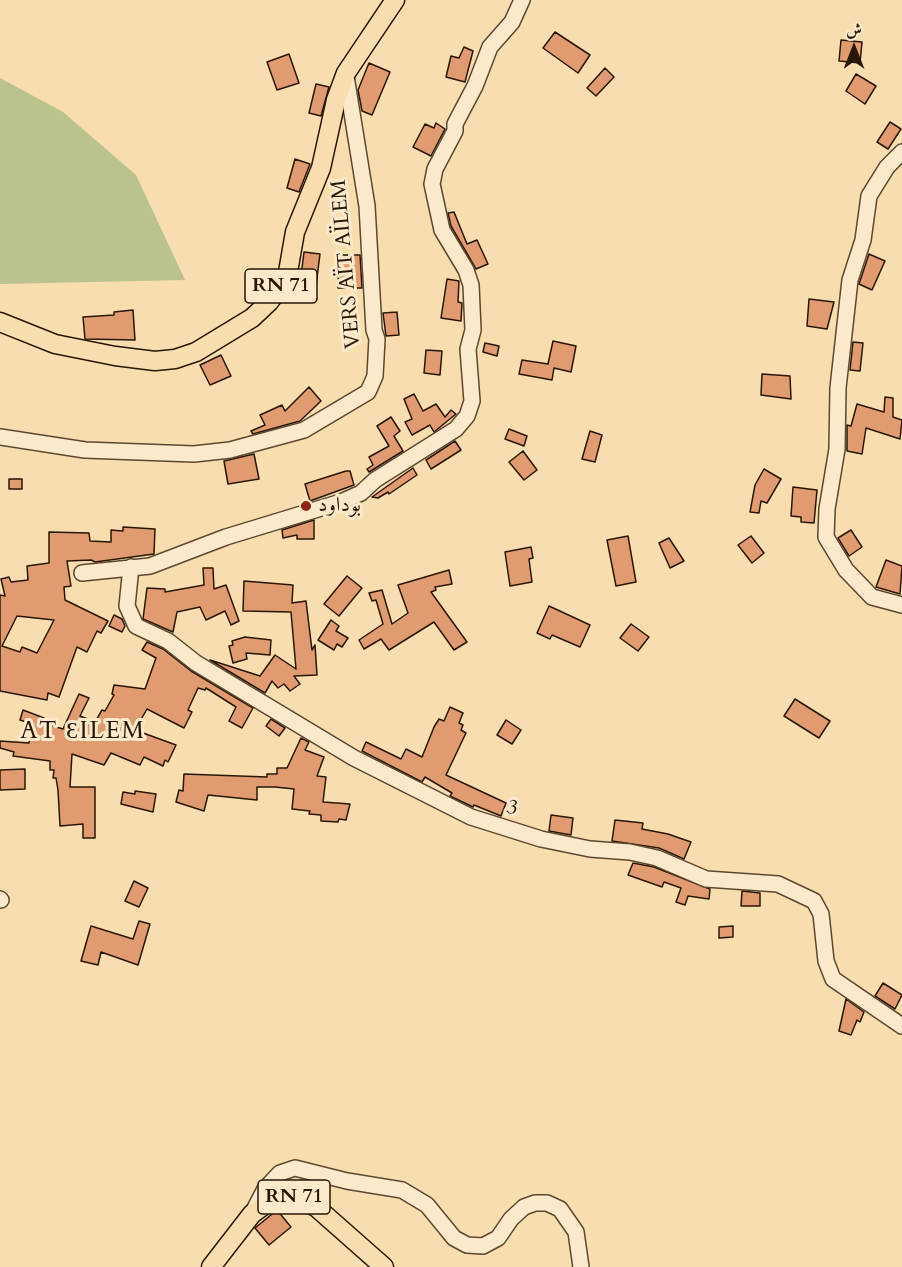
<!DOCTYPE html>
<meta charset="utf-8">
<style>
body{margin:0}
#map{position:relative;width:902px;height:1267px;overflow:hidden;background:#f8ddaf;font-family:Cardo,Amiri,serif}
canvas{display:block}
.north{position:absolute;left:824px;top:18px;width:60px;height:60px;-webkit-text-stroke:4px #fae9cb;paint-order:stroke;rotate:0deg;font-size:16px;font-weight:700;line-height:24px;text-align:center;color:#281706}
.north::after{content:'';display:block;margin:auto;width:21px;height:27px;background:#281706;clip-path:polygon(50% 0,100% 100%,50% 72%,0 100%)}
</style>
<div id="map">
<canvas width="902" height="1267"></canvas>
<div class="north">ش</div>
</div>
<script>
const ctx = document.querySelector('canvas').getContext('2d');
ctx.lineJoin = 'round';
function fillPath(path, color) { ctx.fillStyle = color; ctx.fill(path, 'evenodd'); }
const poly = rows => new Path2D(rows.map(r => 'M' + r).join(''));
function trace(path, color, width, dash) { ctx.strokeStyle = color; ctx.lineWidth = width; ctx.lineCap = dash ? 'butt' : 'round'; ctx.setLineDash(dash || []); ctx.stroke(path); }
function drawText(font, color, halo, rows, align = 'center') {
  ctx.font = font + ' Cardo,Amiri,serif'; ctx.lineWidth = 6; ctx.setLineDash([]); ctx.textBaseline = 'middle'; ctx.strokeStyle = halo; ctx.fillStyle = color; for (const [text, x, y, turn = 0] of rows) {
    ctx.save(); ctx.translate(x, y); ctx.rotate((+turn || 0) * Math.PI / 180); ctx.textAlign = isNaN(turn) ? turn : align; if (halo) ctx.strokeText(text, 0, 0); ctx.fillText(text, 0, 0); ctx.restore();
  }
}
fillPath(poly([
 [0,78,63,112,136,175,185,280,0,284]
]), '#bac28d');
const building = poly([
 [555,32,590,55,578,73,543,48,555,32],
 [841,40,862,42,860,63,839,61,841,40],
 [464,47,473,51,465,82,446,77,451,56,459,58,464,47],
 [289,54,299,83,277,90,267,62,289,54],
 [369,63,390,72,372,115,362,111,358,90,369,63],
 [605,68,614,77,596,96,587,88,605,68],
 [856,74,876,86,865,104,846,91,856,74],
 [316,84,329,87,321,116,309,113,316,84],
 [890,122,901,129,888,149,877,142,890,122],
 [436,123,445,129,431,156,413,147,425,124,434,128,436,123],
 [295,159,310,164,299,192,287,188,295,159],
 [454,212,467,244,477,240,488,264,476,269,451,226,448,213,454,212],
 [304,252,320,254,316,286,300,284,304,252],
 [869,254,885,261,872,290,859,284,869,254],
 [339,255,360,255,362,288,338,288,339,255],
 [447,279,459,281,458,302,462,303,461,321,441,318,447,279],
 [809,299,834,302,827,329,807,326,809,299],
 [133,310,135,340,85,339,83,317,114,315,114,312,133,310],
 [397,312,399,335,386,336,383,313,397,312],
 [553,341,576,346,571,372,554,368,552,380,519,374,522,360,548,364,553,341],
 [853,342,863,343,860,371,850,370,853,342],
 [485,343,499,346,497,356,483,352,485,343],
 [426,350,442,351,440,375,424,373,426,350],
 [221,355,231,376,210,385,200,365,221,355],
 [762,374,790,376,791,399,761,395,762,374],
 [309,387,321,401,300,421,253,434,251,431,265,425,260,415,282,405,285,411,309,387],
 [414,394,423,411,436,404,445,417,451,410,456,414,434,432,430,425,412,435,405,422,412,419,404,399,414,394],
 [885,397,893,398,893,417,902,420,900,439,866,428,862,454,847,451,847,425,851,426,857,404,884,412,885,397],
 [391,417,400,431,394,436,403,451,369,472,367,469,373,465,369,457,389,446,377,426,391,417],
 [509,429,527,436,524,446,505,439,509,429],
 [590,431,602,435,595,462,582,459,590,431],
 [455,441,461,450,431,469,426,460,455,441],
 [523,451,537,470,524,480,509,462,523,451],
 [254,454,259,479,228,484,224,461,254,454],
 [413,468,417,475,389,494,388,492,378,498,372,497,413,468],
 [764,469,781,479,767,503,761,501,759,513,750,512,755,485,764,469],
 [346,471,350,471,354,485,310,501,305,484,346,471],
 [9,479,22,479,22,489,9,489,9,479],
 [793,487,817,490,814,523,801,522,801,517,791,516,793,487],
 [314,520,314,539,297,539,297,535,283,538,282,530,314,520],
 [123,527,155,529,154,554,95,562,91,560,67,561,71,586,64,587,65,600,108,621,101,633,97,631,87,652,77,647,59,697,48,693,47,700,0,691,0,595,5,596,1,579,9,577,11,582,28,580,27,566,49,563,49,532,89,533,90,541,111,542,111,530,123,531,123,527],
 [17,616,54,620,37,653,22,647,20,652,2,646,17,616],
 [851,530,862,547,849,556,838,538,851,530],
 [628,536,636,582,616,586,607,540,628,536],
 [751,536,764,553,752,563,738,545,751,536],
 [669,538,684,561,670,568,659,543,669,538],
 [531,547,533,558,529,559,532,582,510,586,505,552,531,547],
 [886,560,902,566,900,594,876,587,886,560],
 [203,568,213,568,214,589,226,585,239,621,231,625,225,611,206,620,200,607,177,612,173,632,143,619,147,588,165,589,165,592,204,585,203,568],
 [449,570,452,584,435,587,436,590,431,592,467,642,454,650,434,622,389,650,381,639,364,649,359,640,383,624,376,600,372,601,369,593,382,590,392,624,408,613,398,585,449,570],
 [347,576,362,588,339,616,324,604,347,576],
 [244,581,293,585,292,603,306,601,312,650,315,645,317,675,294,676,300,684,290,691,284,684,278,688,272,681,265,693,210,660,260,676,275,655,296,669,291,612,243,611,244,581],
 [549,606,590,625,580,647,552,635,550,639,537,633,549,606],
 [114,615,122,619,125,626,122,632,109,626,114,615],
 [331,620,339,626,336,631,348,638,342,647,337,644,334,650,318,640,331,620],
 [631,624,649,637,638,651,620,638,631,624],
 [245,637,271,640,270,655,246,653,247,659,233,663,229,646,233,645,232,641,245,637],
 [147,642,163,649,191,671,253,708,242,728,229,721,236,707,206,688,205,690,198,688,188,710,192,712,184,728,147,709,135,730,176,745,168,762,165,760,163,766,144,757,140,765,111,753,104,765,72,754,70,787,95,787,95,838,83,838,83,824,60,826,58,790,56,778,53,778,54,770,50,770,50,761,13,756,14,752,0,748,0,741,29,743,32,724,20,720,23,710,44,718,43,723,63,729,79,694,89,698,80,716,95,722,102,710,105,711,114,695,112,694,114,685,145,689,156,658,142,650,147,642],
 [795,699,830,721,819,738,784,716,795,699],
 [450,707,463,713,459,723,463,725,461,730,466,733,446,775,506,803,501,816,474,805,473,807,450,796,452,793,425,777,422,782,362,751,366,742,401,759,406,749,422,757,434,727,439,719,444,721,450,707],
 [271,719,285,728,279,736,266,726,271,719],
 [506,720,521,730,512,744,497,735,506,720],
 [301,738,309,742,305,750,324,757,317,776,326,777,323,802,350,804,346,820,339,819,338,822,321,821,321,815,309,814,310,811,292,809,294,789,275,787,257,787,257,800,208,795,204,811,176,802,179,790,183,791,184,774,267,777,267,774,277,774,277,768,287,768,301,738],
 [25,769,25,789,0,790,0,770,25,769],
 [135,791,156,794,153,812,121,804,123,792,135,794,135,791],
 [551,815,573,818,571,835,549,831,551,815],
 [615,820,643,823,642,829,668,834,691,842,684,859,659,848,612,841,615,820],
 [633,863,654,867,710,889,709,899,688,896,685,905,676,902,681,888,664,882,662,887,628,875,633,863],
 [134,881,148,888,139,907,125,901,134,881],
 [742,891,760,893,760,906,741,906,742,891],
 [139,921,150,924,138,965,101,952,98,965,81,961,91,926,133,939,139,921],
 [733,926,733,937,719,938,719,927,733,926],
 [883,983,902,995,895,1009,875,996,883,983],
 [846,999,864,1012,860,1022,857,1020,851,1035,839,1031,846,999],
 [277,1210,291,1227,269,1245,255,1228,277,1210]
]);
fillPath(building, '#e19b70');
trace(building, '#281706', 1.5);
const minor = poly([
 [902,152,887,167,869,196,863,240,850,280,838,388,837,449,827,509,826,537,846,570,872,597,902,605],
 [0,437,85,450,194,454,230,450,304,430,368,392,375,376,377,339,374,330,367,206,346,76],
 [131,567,127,606,136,626,168,641,196,663,354,758,471,817,541,839,590,849,630,852,657,858,706,879,778,884,814,901,821,914,826,961,833,979,902,1026],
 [82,573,150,566,226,537,341,502,361,493,375,480,456,429,467,416,472,401,468,349,473,330,471,285,466,270,442,230,432,184,435,169,455,131,455,124,475,86,490,47,512,22,522,0],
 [0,899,1,900],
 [252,1214,265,1189,280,1173,295,1168,347,1181,402,1190,427,1205,454,1238,467,1245,483,1246,498,1238,511,1219,524,1207,535,1203,547,1203,560,1209,576,1232,581,1267]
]);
const major = poly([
 [0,322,55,344,115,356,155,361,175,359,196,352,252,318,269,302,281,286,288,272,295,232,321,168,336,100,346,73,395,0],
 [211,1267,252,1214,271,1200,291,1196,316,1207,384,1267]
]);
trace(minor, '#5c4830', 18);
trace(major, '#281706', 21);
trace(minor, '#fae9cb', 15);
trace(major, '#f8ddaf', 18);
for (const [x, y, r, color] of [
 [306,506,6,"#8f2418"]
]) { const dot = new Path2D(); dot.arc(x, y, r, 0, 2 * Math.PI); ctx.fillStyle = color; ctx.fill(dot); trace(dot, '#fae9cb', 2); }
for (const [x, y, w] of [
 [281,286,72],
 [294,1197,72]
]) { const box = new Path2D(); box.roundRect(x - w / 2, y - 17, w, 34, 4.5); ctx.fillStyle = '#fae9cb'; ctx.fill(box); trace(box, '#281706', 1.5); }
drawText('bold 20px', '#281706', null, [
 ["RN 71",281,286],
 ["RN 71",294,1197]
]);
drawText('21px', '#281706', '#fae9cb', [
 ["VERS AÏT AÏLEM",347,264,-95],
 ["3",512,809,17]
]);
drawText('21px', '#281706', '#fae9cb', [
 ["بوداود",318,506]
], 'left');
ctx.letterSpacing = '1.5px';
drawText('24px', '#281706', '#fae9cb', [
 ["AT ƐILEM",83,732]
]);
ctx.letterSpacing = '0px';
</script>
